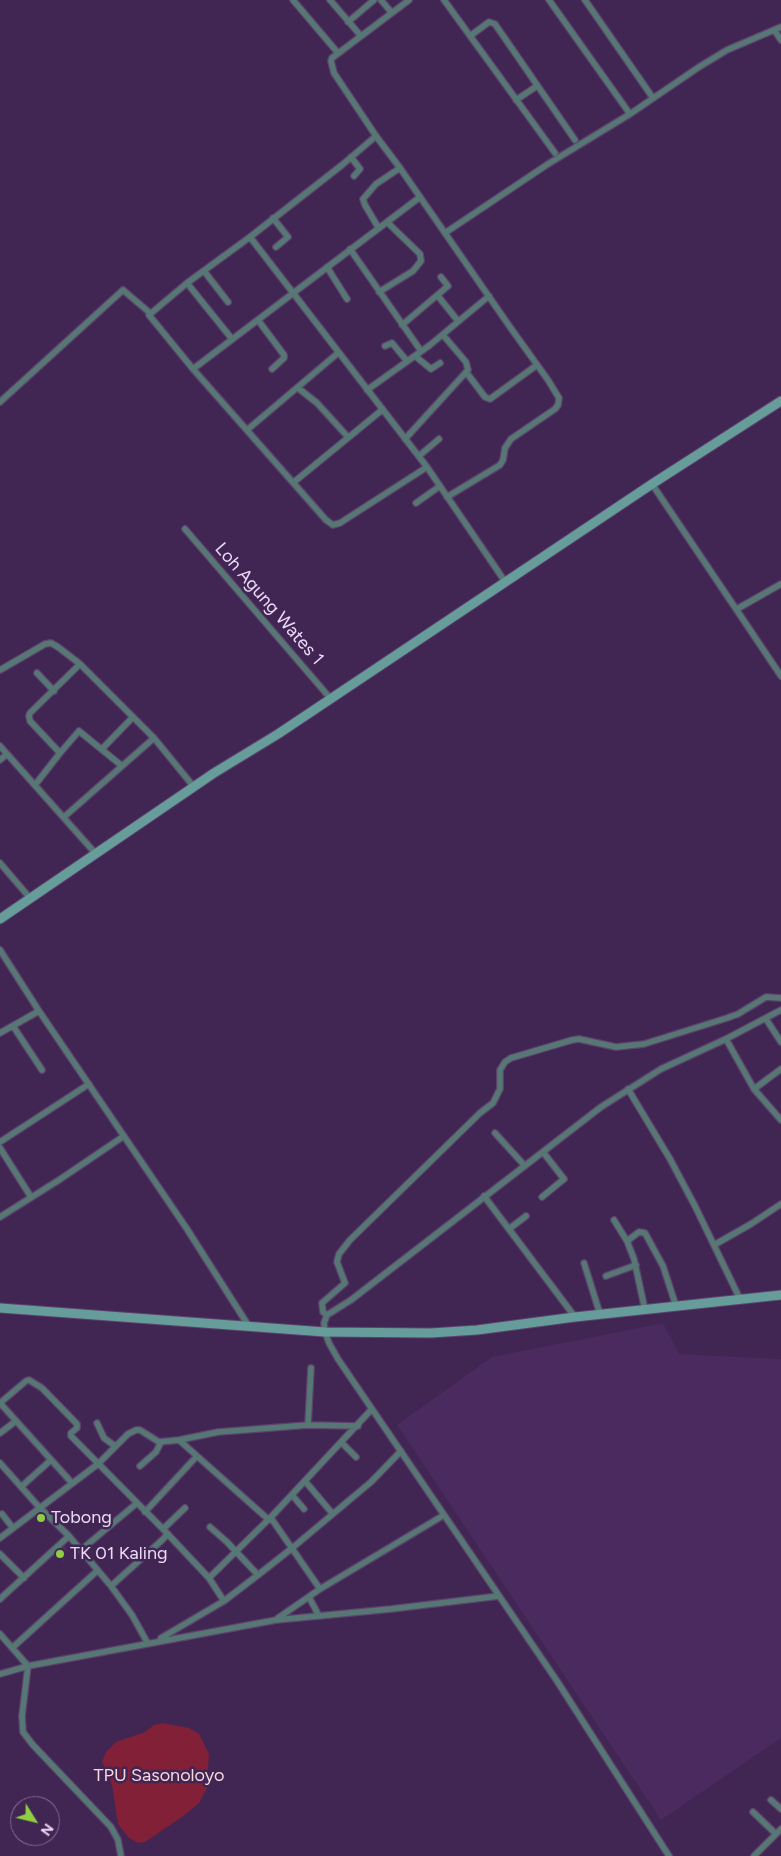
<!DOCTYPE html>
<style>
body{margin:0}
#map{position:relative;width:781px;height:1856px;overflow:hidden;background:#412553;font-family:Figtree,sans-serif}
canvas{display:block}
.north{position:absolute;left:10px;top:1796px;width:50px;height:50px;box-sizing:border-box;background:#412553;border:1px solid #856d95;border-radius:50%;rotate:126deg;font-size:14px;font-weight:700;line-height:20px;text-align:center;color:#ebdaf7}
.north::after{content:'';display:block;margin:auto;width:18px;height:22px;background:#8dce44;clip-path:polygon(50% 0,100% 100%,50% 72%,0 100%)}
</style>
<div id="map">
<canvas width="781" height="1856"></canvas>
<div class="north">N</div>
</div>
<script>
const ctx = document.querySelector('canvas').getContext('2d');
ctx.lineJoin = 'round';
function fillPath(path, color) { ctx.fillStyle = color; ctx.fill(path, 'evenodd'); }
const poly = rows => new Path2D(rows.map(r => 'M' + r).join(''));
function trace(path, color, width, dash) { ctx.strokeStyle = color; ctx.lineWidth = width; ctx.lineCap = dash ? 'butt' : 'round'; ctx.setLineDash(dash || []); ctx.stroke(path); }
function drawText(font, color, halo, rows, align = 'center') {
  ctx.font = font + ' Figtree,sans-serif'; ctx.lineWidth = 5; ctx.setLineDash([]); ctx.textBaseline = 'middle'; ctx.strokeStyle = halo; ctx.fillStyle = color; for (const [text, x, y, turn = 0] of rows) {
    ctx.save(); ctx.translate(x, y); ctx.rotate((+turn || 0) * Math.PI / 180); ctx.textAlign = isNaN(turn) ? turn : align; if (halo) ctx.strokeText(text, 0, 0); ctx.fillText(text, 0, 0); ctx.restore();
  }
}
fillPath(poly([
 [663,1323,679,1354,781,1359,781,1738,661,1820,397,1425,492,1357],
 [64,1545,68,1550,62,1556,65,1560,63,1562,55,1552]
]), '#4b2a5f');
fillPath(poly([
 [163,1723,189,1728,199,1734,209,1754,207,1788,199,1803,182,1817,145,1842,138,1843,129,1838,118,1824,112,1784,102,1762,106,1752,116,1742,145,1732,154,1725]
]), '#822038');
const street = poly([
 [293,0,338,53],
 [330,0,361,36],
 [381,0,392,13],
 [409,0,332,58,331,61,334,73,376,136,342,165,250,237,187,283,149,315,193,369,326,520,333,525,340,523,427,467],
 [444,0,555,153],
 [549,0,630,114],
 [585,0,653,98],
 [348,22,374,0],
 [774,30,781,40],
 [470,36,489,22,495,24,575,140],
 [516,100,537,86],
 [376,136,400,168,510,327,548,380,559,398,558,405,555,409,511,439,505,448,503,460,500,465,447,497],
 [351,157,360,169,354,176],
 [273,218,288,237,276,247],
 [378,227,365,205,363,199,376,184,400,168],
 [445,233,548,164,630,114,699,67,727,50,781,27],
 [250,237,427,467,506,583],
 [350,249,421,351],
 [327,267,347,299],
 [204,271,228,302],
 [187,283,232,339],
 [379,292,413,271,421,261,420,254,387,222],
 [438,296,458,321],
 [258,320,284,355,284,358,272,369],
 [402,325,448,286,441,277],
 [385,346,392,343,407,361],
 [415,356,431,369,440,363],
 [193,369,420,197],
 [466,372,485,397,490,399,537,365],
 [298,388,317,403,348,437],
 [367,390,430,345,489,296],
 [0,402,123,290,150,313],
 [247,430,338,353],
 [405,439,468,370,466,362,443,335],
 [419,456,439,439],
 [294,482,382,410],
 [652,484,781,676],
 [416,503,440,486],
 [185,529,330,698],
 [737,609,781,584],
 [0,670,45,644,51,643,58,647,80,664,154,738,194,787],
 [37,673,54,691],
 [0,746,96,854],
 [102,749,133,717],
 [60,753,30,721,29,716,30,713,80,664],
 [0,760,7,754],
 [35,785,60,753,79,731,122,766],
 [64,817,154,738],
 [0,863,30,898],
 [0,950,39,1011,187,1229,248,1325],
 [766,1019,781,1042],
 [13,1026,42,1070],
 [0,1033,39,1011],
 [726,1039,754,1089,781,1120],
 [628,1089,670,1159,695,1206,740,1299],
 [754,1089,781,1069],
 [495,1133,525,1166],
 [0,1142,89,1084],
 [0,1148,31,1197],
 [484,1196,575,1317],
 [542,1197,564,1179,543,1152],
 [0,1217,59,1180,124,1136],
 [614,1220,627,1241,634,1259,645,1310],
 [509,1229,526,1216],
 [627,1241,639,1232,645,1233,663,1266,676,1306],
 [714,1245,751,1224,781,1204],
 [584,1263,600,1314],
 [606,1276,636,1265],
 [327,1315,323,1312,322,1303,345,1283,337,1262,339,1254,350,1240,480,1113,493,1103,500,1089,500,1070,505,1062,511,1058,572,1040,579,1039,616,1047,644,1044,727,1018,738,1014,766,997,781,998],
 [0,1403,26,1381,29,1380,42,1388,77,1424,77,1428,71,1433,71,1436,163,1529,209,1578,272,1516,371,1410],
 [0,1403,72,1483],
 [97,1423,104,1438,115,1446],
 [308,1425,311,1368],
 [0,1433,16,1421],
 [179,1440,218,1432,270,1428,308,1425,358,1426],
 [342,1443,356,1457],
 [0,1463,39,1507,69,1536,111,1586,132,1615,147,1642],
 [140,1466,156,1452,161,1442],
 [305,1481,332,1513],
 [22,1486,51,1460],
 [292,1495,304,1509],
 [145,1512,197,1456],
 [2,1514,13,1528],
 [271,1518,320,1589],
 [210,1527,227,1542,258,1575,291,1549,371,1482,401,1451],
 [163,1529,185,1508],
 [0,1538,98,1464,128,1434,136,1430,140,1430,159,1442,179,1440,269,1520],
 [81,1550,137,1503],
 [0,1554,24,1578],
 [209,1578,224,1601],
 [111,1586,160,1542,168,1534],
 [309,1597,319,1616],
 [0,1599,69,1536],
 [278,1618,320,1589,444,1515],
 [0,1634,28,1666,22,1716,23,1732,33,1745,111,1827,118,1840,121,1856],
 [161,1638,224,1601,258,1575],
 [12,1648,97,1571],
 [0,1674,28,1666,276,1620,391,1609,499,1596],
 [771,1800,781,1809],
 [753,1812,776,1834],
 [669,1856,557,1681,338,1359,329,1343,325,1332,324,1323,327,1315,351,1300,601,1107,661,1069,726,1039,781,1010],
 [754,1856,781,1829]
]);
const secondary = poly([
 [0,919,214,773,278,734,652,484,781,401],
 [0,1308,325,1332,431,1333,477,1330,575,1317,781,1295]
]);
trace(street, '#5c426d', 8);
trace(secondary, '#5c426d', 11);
trace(street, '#567774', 5.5);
trace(secondary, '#669c99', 9);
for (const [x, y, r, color] of [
 [41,1518,5,"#8dce44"],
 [60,1554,5,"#8dce44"]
]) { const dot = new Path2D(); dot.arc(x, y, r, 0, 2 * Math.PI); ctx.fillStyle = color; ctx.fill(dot); trace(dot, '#412553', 2); }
drawText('18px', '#ebdaf7', '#412553', [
 ["Loh Agung Wates 1",269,604,49]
]);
drawText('18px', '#ebdaf7', '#412553', [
 ["Tobong",51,1518],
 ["TK 01 Kaling",70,1554]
], 'left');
drawText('18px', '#f6d7da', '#412553', [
 ["TPU Sasonoloyo",159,1776]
]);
</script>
